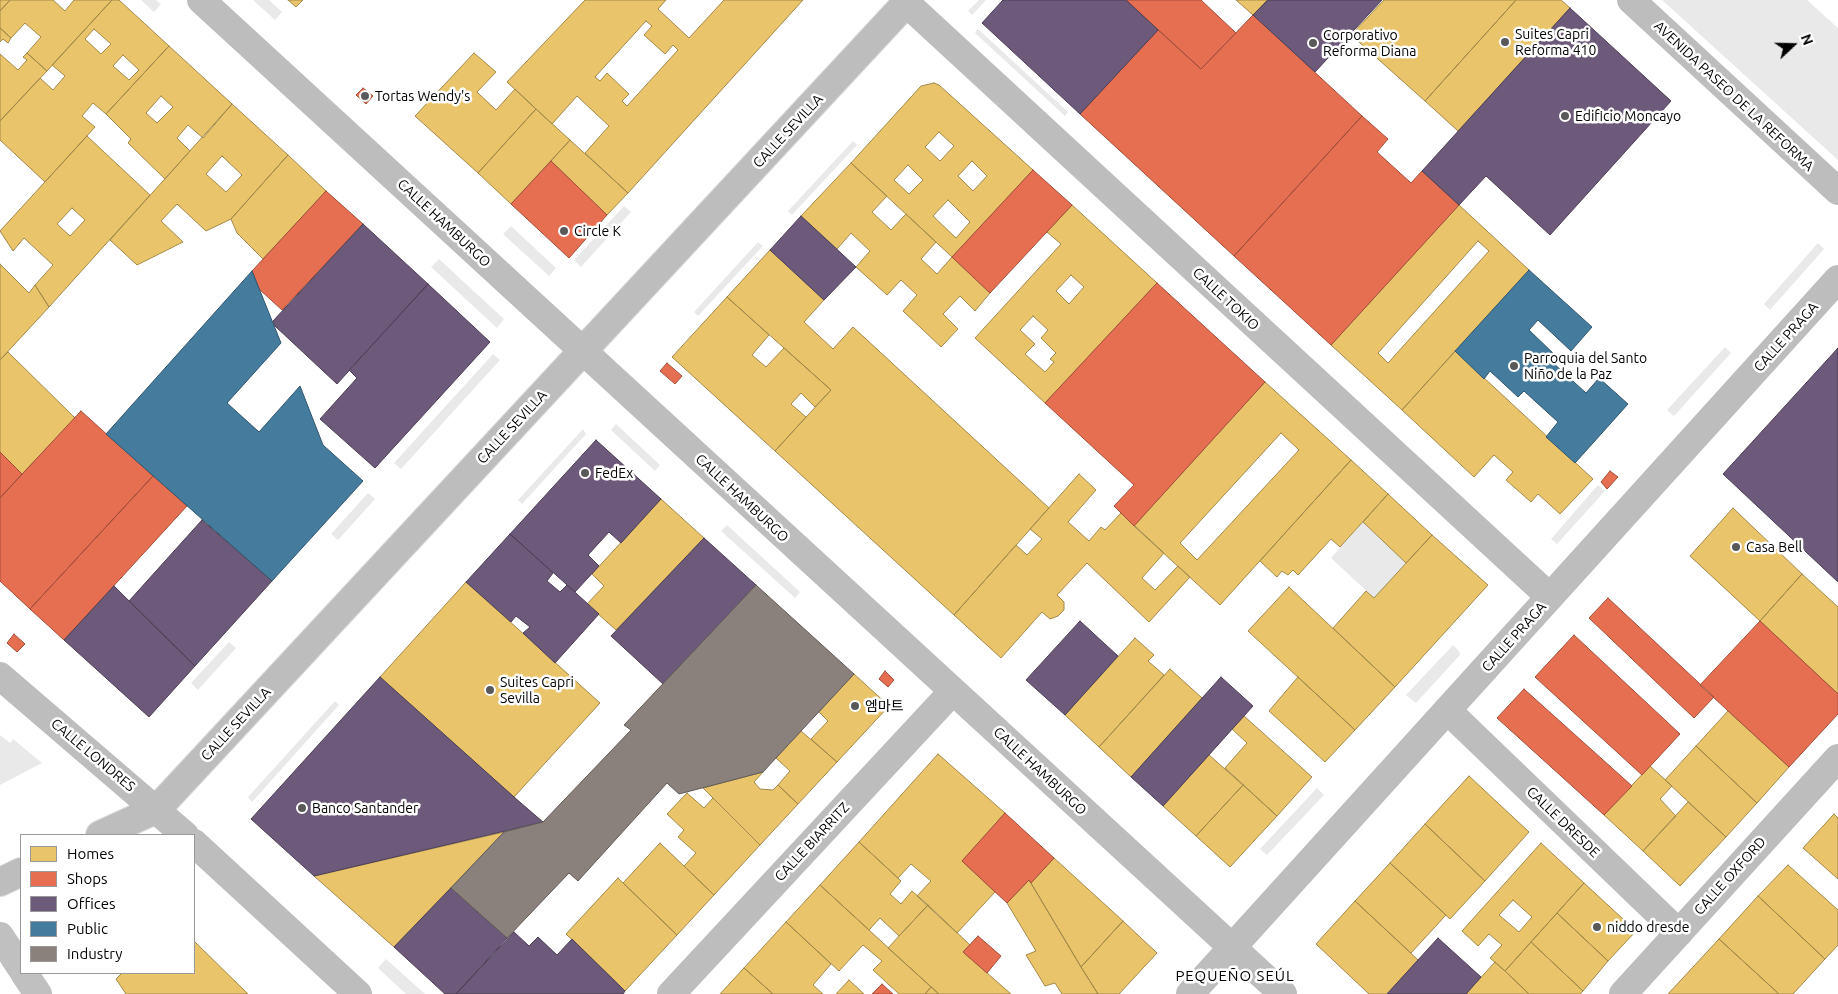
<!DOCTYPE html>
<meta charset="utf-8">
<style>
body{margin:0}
#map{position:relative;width:1838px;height:994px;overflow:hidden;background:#fff;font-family:Ubuntu,sans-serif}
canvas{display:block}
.legend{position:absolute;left:20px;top:834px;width:175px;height:140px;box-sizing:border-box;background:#fff;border:1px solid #999;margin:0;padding:6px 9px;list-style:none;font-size:15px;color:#000}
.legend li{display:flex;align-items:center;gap:10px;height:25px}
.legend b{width:25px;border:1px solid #999}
.north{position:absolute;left:1768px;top:20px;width:50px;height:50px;-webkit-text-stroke:4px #fff;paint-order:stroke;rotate:69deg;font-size:14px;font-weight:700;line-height:20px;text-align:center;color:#000}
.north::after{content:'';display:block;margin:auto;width:18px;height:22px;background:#000;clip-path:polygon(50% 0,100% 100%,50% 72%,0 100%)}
</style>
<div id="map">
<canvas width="1838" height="994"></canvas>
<ul class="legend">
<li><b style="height:14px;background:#e9c46a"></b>Homes</li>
<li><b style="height:14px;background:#e76f51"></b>Shops</li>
<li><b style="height:14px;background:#6d597a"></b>Offices</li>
<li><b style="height:14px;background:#457b9d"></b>Public</li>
<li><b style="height:14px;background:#8a817c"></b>Industry</li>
</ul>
<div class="north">N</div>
</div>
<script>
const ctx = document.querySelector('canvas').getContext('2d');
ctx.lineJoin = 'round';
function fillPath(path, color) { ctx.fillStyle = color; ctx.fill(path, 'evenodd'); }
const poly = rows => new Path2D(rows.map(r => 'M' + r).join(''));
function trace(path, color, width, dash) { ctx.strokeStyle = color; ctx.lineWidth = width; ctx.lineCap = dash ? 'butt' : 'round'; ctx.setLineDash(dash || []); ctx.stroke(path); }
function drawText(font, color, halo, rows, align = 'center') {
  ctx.font = font + ' Ubuntu,"Noto Sans KR",sans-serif'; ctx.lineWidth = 5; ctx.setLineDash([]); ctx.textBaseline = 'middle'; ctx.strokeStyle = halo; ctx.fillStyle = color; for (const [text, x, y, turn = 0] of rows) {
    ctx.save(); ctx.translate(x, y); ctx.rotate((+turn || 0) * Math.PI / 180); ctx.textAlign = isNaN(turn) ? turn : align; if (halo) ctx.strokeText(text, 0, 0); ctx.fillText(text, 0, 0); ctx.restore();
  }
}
fillPath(poly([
 [141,0,156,0,161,4,154,12],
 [253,0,269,0,282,12,275,20],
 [979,0,986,0,972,15,968,11],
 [1662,0,1807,0,1838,28,1838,160],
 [978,29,1068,112,1065,116,975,33],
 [853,141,857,145,792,215,788,211],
 [624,206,631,212,581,267,574,260],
 [511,226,556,268,549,276,503,234],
 [758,242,763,246,698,316,694,312],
 [1818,243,1824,249,1770,310,1764,304],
 [439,259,504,319,497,328,431,267],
 [1725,347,1731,353,1674,416,1667,410],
 [493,354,500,360,401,469,394,463],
 [616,424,660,465,655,471,611,430],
 [583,429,586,434,522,504,518,500],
 [1598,485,1605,491,1557,544,1551,539],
 [368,493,375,499,338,540,331,534],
 [1363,522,1406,563,1374,598,1331,558],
 [727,525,800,592,795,598,721,531],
 [229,642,236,648,198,690,191,683],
 [1453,645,1459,651,1460,655,1416,703,1406,695],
 [335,701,339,705,252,802,248,797],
 [0,735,10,743,13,739,42,763,0,785],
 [1317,788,1324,795,1267,855,1260,849],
 [386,959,425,994,406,994,378,968]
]), '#e9e9e9');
const homes = poly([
 [0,0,10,0,0,11,0,0],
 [10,0,53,0,65,11,74,0,112,0,47,71,27,53,41,37,25,23,11,38,0,28,0,11,10,0],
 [112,0,119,0,169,46,106,114,93,103,82,116,95,127,45,182,0,140,0,121,40,78,53,90,65,76,52,65,112,0],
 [94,29,111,44,101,54,85,39,94,29],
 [123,55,139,70,129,80,113,66,123,55],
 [288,0,303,0,296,7,288,0],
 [585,0,666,0,658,9,689,38,724,0,803,0,628,193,585,153,609,126,577,96,552,124,507,82,585,0],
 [646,21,652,26,644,35,665,54,673,45,678,50,627,106,622,101,629,94,607,73,600,81,595,77,646,21],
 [1236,0,1267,0,1253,15,1236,0],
 [1384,0,1516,0,1425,101,1351,35,1384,0],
 [1516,0,1561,0,1570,8,1458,131,1425,101,1516,0],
 [0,28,11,38,8,43,3,39,0,42,0,28],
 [169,46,232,104,203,138,188,125,177,138,190,151,165,179,128,143,131,139,106,114,169,46],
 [161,96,173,107,157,123,146,113,161,96],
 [27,53,47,71,0,121,0,54,18,70,27,60,23,57,27,53],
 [474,53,496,72,477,92,496,110,515,89,536,109,478,173,415,116,474,53],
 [934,83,939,85,1033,170,952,257,851,163,921,86,934,83],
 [939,132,954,146,940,161,925,147,939,132],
 [972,161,987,176,973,191,958,176,972,161],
 [908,165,923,180,909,194,894,180,908,165],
 [948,200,970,222,956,238,933,216,948,200],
 [232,104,288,155,231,219,206,231,177,204,161,221,183,242,137,265,110,240,232,104],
 [222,156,242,175,226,192,206,174,222,156],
 [536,109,570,140,511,204,478,173,536,109],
 [87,136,150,195,49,307,35,285,53,265,24,238,13,251,0,231,87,136],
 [72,208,85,220,70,236,57,224,72,208],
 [570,140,628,193,607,215,551,161,570,140],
 [288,155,326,191,263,259,237,233,231,219,288,155],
 [851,163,887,196,872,212,891,230,906,214,936,242,921,259,937,274,952,257,990,293,975,311,960,296,943,314,958,329,941,347,903,311,917,295,901,280,887,295,856,267,870,251,851,233,837,249,801,216,851,163],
 [1072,205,1157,283,1045,403,975,338,1061,244,1047,232,1072,205],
 [1071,275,1084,287,1069,304,1056,291,1071,275],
 [1033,316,1048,330,1041,338,1056,353,1050,359,1054,362,1045,372,1025,354,1035,344,1020,330,1033,316],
 [1459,205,1529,270,1402,410,1331,345,1459,205],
 [1478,241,1489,251,1388,363,1378,353,1478,241],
 [770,250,824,300,804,322,833,349,853,327,1049,508,954,615,775,451,831,390,727,297,770,250],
 [0,264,29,293,35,285,49,307,0,360,0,264],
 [727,297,769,335,752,355,766,367,784,348,831,390,815,407,801,393,791,404,806,417,775,451,672,357,727,297],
 [1455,351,1593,479,1560,514,1538,494,1531,502,1506,480,1513,472,1494,455,1474,477,1402,410,1455,351],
 [8,352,75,418,22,474,0,452,0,360,8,352],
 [1265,382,1351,460,1220,605,1134,526,1265,382],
 [1281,433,1299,450,1197,560,1180,543,1281,433],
 [1351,460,1388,494,1340,547,1331,539,1298,575,1293,570,1288,575,1282,571,1277,577,1260,561,1351,460],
 [1079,474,1096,490,1068,522,1089,541,1101,527,1105,530,1121,513,1164,553,1142,578,1155,590,1178,566,1190,577,1149,622,1087,563,1057,595,1064,602,1064,610,1058,616,1050,619,1042,612,1001,658,954,615,1016,545,1027,555,1042,539,1030,529,1079,474],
 [1388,494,1432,535,1406,563,1363,522,1388,494],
 [661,499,704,538,616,630,587,604,604,586,592,574,661,499],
 [1733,508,1802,574,1760,621,1690,556,1733,508],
 [1432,535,1488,585,1395,687,1333,628,1366,591,1374,598,1432,535],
 [1802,574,1838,607,1838,694,1760,621,1802,574],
 [466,582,600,703,514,797,380,677,466,582],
 [1289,587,1395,687,1355,730,1248,631,1289,587],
 [1135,638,1154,655,1148,661,1164,675,1099,747,1065,715,1135,638],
 [1170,669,1202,698,1131,777,1099,747,1170,669],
 [854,674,889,706,837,762,811,739,828,721,819,712,854,674],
 [1298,677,1355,730,1325,762,1269,711,1298,677],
 [1728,711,1789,767,1757,803,1696,746,1728,711],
 [1244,716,1312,777,1277,816,1225,768,1247,743,1232,729,1244,716],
 [801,731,837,762,798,804,778,785,790,771,776,758,801,731],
 [1696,746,1757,803,1726,837,1665,780,1696,746],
 [938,754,1005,813,962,861,995,892,957,933,917,896,931,881,911,864,898,878,859,842,938,754],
 [1209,755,1243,785,1196,836,1163,806,1209,755],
 [1650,766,1672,786,1660,799,1676,816,1643,851,1604,815,1650,766],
 [763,772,754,782,760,789,773,790,778,785,798,804,760,845,703,788,763,772],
 [1469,776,1529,832,1485,881,1425,824,1469,776],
 [1243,785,1277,816,1230,867,1196,836,1243,785],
 [687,793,704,808,713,798,760,845,714,895,684,866,696,853,678,837,684,830,667,814,687,793],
 [1688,802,1726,837,1680,886,1643,851,1688,802],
 [1834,814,1838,818,1838,879,1803,848,1834,814],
 [1425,824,1485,881,1450,919,1390,863,1425,824],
 [504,832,394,947,314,876,319,875,504,832],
 [859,842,901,881,890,894,901,904,912,891,928,905,899,936,880,918,869,930,820,885,859,842],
 [660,843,714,895,677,935,623,883,660,843],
 [1541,843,1584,883,1505,971,1490,958,1502,945,1489,934,1478,946,1462,931,1541,843],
 [1513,900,1532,917,1519,932,1499,915,1513,900],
 [1054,858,1123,921,1081,967,1031,883,1054,858],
 [1390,863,1446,915,1411,953,1355,901,1390,863],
 [1788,865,1838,910,1838,945,1825,959,1758,896,1788,865],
 [618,878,677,935,625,991,566,934,618,878],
 [1029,880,1081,967,1098,994,1062,994,1055,983,1045,986,1026,955,1036,951,1007,903,1029,880],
 [1584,883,1636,931,1608,961,1557,913,1584,883],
 [820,885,931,987,925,994,899,994,873,970,882,961,863,945,839,971,786,922,820,885],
 [1758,896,1825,959,1793,994,1779,994,1719,939,1758,896],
 [1355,901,1418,960,1387,994,1369,994,1316,944,1355,901],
 [928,905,970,945,963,952,1011,994,939,994,888,948,928,905],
 [1557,913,1608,961,1583,991,1531,942,1557,913],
 [1123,921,1157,953,1119,994,1098,994,1081,967,1123,921],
 [786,922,831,964,813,985,823,994,773,994,744,968,786,922],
 [1719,939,1779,994,1668,994,1719,939],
 [194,941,248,994,126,994,116,979,122,973,194,973,194,941],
 [1531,942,1583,991,1580,994,1529,994,1505,971,1531,942],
 [1495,962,1505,971,1529,994,1466,994,1495,962],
 [744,968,773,994,720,994,744,968],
 [849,980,864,994,836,994,849,980],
 [931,987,939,994,925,994,931,987]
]);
fillPath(homes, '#e9c46a');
trace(homes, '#a3894a', 1);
const shops = poly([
 [1126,0,1201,0,1236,33,1201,69,1126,0],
 [1253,15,1362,116,1234,256,1080,114,1158,30,1201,69,1253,15],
 [363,88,373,96,366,104,356,95,363,88],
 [1362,116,1388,139,1377,152,1411,183,1422,171,1459,205,1331,345,1234,256,1362,116],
 [551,161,607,215,569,258,511,204,551,161],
 [1033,170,1072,205,990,293,952,257,1033,170],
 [326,191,363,224,282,310,259,289,252,271,326,191],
 [1157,283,1265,382,1134,526,1114,506,1134,485,1045,403,1157,283],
 [667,363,682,376,675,384,660,371,667,363],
 [81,411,153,476,30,609,0,581,0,498,81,411],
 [0,452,22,474,0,498,0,452],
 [1610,471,1618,477,1607,489,1601,482,1610,471],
 [153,476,187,506,64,640,30,609,153,476],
 [1608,598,1714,697,1694,718,1589,618,1608,598],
 [1760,621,1838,694,1838,714,1789,767,1700,685,1760,621],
 [14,634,25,644,17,652,7,643,14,634],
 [1574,635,1680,734,1642,775,1535,677,1574,635],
 [885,671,894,680,888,687,879,679,885,671],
 [1524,689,1632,786,1604,815,1497,718,1524,689],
 [1005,813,1054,858,1031,883,1029,880,1007,903,962,861,1005,813],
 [978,936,1001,956,987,973,963,952,978,936],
 [882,984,893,994,872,994,882,984]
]);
fillPath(shops, '#e76f51');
trace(shops, '#a24e39', 1);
const offices = poly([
 [1003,0,1126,0,1158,30,1080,114,982,23,1003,0],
 [1268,0,1382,0,1315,72,1253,15,1268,0],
 [1570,8,1671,101,1550,235,1486,176,1459,205,1422,171,1570,8],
 [801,216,856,267,824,300,770,250,801,216],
 [363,224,428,284,337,384,275,326,273,321,363,224],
 [428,284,490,342,375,468,320,419,357,378,349,370,428,284],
 [1838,348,1838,582,1723,474,1838,348],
 [596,440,661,499,621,543,609,532,588,555,599,566,575,592,510,534,596,440],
 [202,520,272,581,195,666,129,601,202,520],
 [510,534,553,573,547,581,560,592,567,585,599,614,555,663,523,633,530,627,516,616,511,622,466,582,510,534],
 [704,538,756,585,663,684,611,636,704,538],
 [114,586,195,666,149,717,64,640,114,586],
 [1080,621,1118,656,1065,715,1026,680,1080,621],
 [380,677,514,797,543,822,314,876,251,819,380,677],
 [1221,677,1253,706,1163,806,1131,777,1221,677],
 [451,888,507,938,456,994,445,994,394,947,451,888],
 [514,932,529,946,538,937,557,955,572,939,625,991,623,994,456,994,514,932],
 [1438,938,1481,977,1466,994,1387,994,1438,938]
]);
fillPath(offices, '#6d597a');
trace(offices, '#4c3e55', 1);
const public = poly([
 [1529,270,1592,327,1571,351,1538,320,1529,330,1556,356,1551,361,1586,393,1599,378,1628,404,1575,463,1546,437,1558,422,1524,391,1518,397,1490,371,1484,379,1455,351,1529,270],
 [252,271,281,343,227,403,259,432,300,386,323,445,363,481,272,581,106,434,252,271]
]);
fillPath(public, '#457b9d');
trace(public, '#30566e', 1);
const industry = poly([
 [756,585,854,674,763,772,679,794,667,783,578,881,569,873,507,938,451,888,504,832,543,822,631,730,624,725,756,585]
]);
fillPath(industry, '#8a817c');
trace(industry, '#615a57', 1);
const primary = poly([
 [100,835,157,809,909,0],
 [0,882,21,872]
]);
trace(primary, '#dbdbdb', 30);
trace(poly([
 [201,0,1283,994],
 [903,0,1550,597],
 [0,676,185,835],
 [1447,710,1679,933],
 [194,843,358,994],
 [671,994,953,691],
 [1190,994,1838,279],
 [1623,994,1838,758]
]), '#bdbdbd', 28);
trace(poly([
 [1631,0,1838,191]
]), '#bdbdbd', 28);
trace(poly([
 [0,936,21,968],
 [24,973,38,994]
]), '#c0c0c0', 28);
trace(primary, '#bdbdbd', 28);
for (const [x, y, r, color] of [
 [1505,42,5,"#595959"],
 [1313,43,5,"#595959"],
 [365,96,5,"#595959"],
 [1565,116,5,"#595959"],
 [564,231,5,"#595959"],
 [1514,366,5,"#595959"],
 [585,473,5,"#595959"],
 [1736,547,5,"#595959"],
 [490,690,5,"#595959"],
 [855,706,5,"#595959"],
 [302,808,5,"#595959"],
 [1597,927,5,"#595959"]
]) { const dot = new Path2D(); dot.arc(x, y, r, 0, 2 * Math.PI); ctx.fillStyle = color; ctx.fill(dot); trace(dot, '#fff', 2); }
drawText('14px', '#000', '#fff', [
 ["Suites Capri",1515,34],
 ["Reforma 410",1515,50],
 ["Corporativo",1323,35],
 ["Reforma Diana",1323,51],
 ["Tortas Wendy's",375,96],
 ["Edificio Moncayo",1575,116],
 ["Circle K",574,231],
 ["Parroquia del Santo",1524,358],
 ["Niño de la Paz",1524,374],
 ["FedEx",595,473],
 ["Casa Bell",1746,547],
 ["Suites Capri",500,682],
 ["Sevilla",500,698],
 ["엠마트",865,706],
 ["Banco Santander",312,808],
 ["niddo dresde",1607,927]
], 'left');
drawText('14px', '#000', '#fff', [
 ["AVENIDA PASEO DE LA REFORMA",1734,96,43],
 ["CALLE SEVILLA",788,131,-47],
 ["CALLE HAMBURGO",444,223,43],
 ["CALLE TOKIO",1226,299,43],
 ["CALLE PRAGA",1786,337,-48],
 ["CALLE SEVILLA",512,427,-47],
 ["CALLE HAMBURGO",742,498,43],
 ["CALLE PRAGA",1514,637,-48],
 ["CALLE SEVILLA",236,724,-47],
 ["CALLE LONDRES",93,755,40],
 ["CALLE HAMBURGO",1040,771,43],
 ["CALLE DRESDE",1563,822,44],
 ["CALLE BIARRITZ",812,842,-47],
 ["CALLE OXFORD",1730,876,-48]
]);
ctx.letterSpacing = '1px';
drawText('15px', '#000', '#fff', [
 ["PEQUEÑO SEÚL",1235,976]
]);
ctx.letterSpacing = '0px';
</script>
